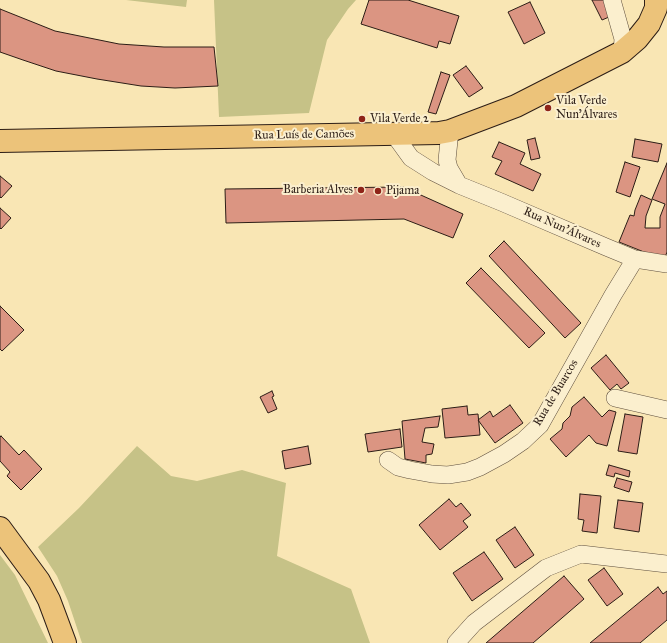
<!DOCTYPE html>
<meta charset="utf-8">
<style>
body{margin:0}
canvas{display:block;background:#f9e6b4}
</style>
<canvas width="667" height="643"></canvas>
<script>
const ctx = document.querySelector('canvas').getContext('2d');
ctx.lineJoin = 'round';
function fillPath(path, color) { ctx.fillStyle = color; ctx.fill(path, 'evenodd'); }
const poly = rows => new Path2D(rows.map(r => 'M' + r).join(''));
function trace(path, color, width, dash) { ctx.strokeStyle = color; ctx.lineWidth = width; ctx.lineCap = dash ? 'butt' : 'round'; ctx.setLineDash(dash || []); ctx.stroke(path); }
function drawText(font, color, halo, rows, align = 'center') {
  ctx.font = font + ' "IM FELL Great Primer",serif'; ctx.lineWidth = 4; ctx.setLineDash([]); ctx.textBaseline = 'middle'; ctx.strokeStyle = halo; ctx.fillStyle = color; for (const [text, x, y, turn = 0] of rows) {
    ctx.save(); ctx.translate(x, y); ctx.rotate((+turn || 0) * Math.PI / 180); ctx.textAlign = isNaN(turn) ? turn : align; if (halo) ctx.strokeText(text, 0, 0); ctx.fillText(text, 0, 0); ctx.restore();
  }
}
fillPath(poly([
 [126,0,187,0,186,7],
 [214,0,356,0,348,9,327,40,309,113,219,117],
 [137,446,171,476,197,481,242,470,286,483,277,556,351,589,370,643,82,643,68,601,57,576,38,547,79,508],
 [0,555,15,575,48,643,0,643]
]), '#c6c287');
const building = poly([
 [369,0,408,0,459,16,450,44,439,41,437,48,361,24,369,0],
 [592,0,609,0,616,14,602,20,592,0],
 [530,2,545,33,524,44,508,12,530,2],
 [0,9,55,31,119,44,164,47,214,47,218,86,175,88,141,86,97,79,56,71,23,60,0,52,0,9],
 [466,66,483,88,469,97,453,75,466,66],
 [441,72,450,75,436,114,428,112,441,72],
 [535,138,540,158,531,160,527,140,535,138],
 [635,139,662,144,658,162,632,157,635,139],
 [499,142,525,153,520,164,541,174,533,191,495,174,502,161,492,157,499,142],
 [625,162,640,167,630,197,616,192,625,162],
 [667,163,667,252,664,260,619,242,630,215,634,216,635,210,641,195,652,200,646,216,645,228,660,228,660,217,665,204,652,199,667,163],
 [0,176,12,186,1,198,0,197,0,176],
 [403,187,463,214,453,238,404,219,226,223,225,189,403,187],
 [0,208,11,218,1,229,0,228,0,208],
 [504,241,581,323,565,338,489,256,504,241],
 [481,268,545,333,529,348,466,283,481,268],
 [0,306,24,330,2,351,0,349,0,306],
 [606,355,629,383,621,389,617,384,610,390,591,368,606,355],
 [272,391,274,396,272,397,277,409,268,413,260,397,272,391],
 [584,397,602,417,609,410,616,412,607,446,596,443,589,435,566,457,550,439,562,429,563,423,570,416,572,407,584,397],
 [510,405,523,423,495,443,478,420,490,411,493,417,510,405],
 [467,406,468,415,478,414,480,435,445,438,442,409,467,406],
 [625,414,643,417,637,454,618,451,625,414],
 [440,416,438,427,425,428,422,442,434,444,432,454,426,455,426,463,405,459,402,421,440,416],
 [400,429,402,447,368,452,365,434,400,429],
 [1,436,19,455,24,450,42,469,21,490,7,476,10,472,0,461,0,437,1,436],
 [308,446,311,464,285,469,282,451,308,446],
 [609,465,630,471,629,477,615,473,614,477,606,475,609,465],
 [617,478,632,482,629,492,614,487,617,478],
 [580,494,601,496,597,533,582,531,584,520,578,519,580,494],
 [449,499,456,507,461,503,471,515,463,521,468,527,440,550,419,525,449,499],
 [618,500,643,503,639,532,614,528,618,500],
 [515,527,534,555,515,568,496,540,515,527],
 [484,552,503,579,472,601,453,573,484,552],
 [604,568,623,594,607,606,588,580,604,568],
 [564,576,584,599,533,643,486,643,564,576],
 [658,587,663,594,667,591,667,620,640,643,590,643,658,587]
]);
fillPath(building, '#db9582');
trace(building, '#2c1d16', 1);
const street = poly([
 [612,0,623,39,622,52],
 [450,131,447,160,449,168,459,185],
 [398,133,398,140,411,158,433,172,459,185,501,202,606,247,635,259,667,264],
 [615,398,667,410],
 [388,460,398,467,410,470,432,474,448,475,467,472,480,467,504,454,523,441,540,425,613,295,635,259],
 [456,643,474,623,546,568,581,554,667,564]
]);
const primary = poly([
 [0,141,439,133,450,131,516,106,622,52,637,39,649,24,656,8,656,0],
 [0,528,39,581,49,600,55,616,65,643]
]);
trace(street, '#5f4f3e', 18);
trace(primary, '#2c1d16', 24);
trace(street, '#fbefce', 17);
trace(primary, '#ecc37a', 22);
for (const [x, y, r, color] of [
 [548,108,4,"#8f2418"],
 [362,119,4,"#8f2418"],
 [361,190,4,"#8f2418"],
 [378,191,4,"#8f2418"]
]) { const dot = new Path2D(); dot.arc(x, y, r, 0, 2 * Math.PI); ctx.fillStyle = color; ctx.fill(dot); trace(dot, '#fbefce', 1.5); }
drawText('12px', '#2c1d16', '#fbefce', [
 ["Vila Verde",556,101],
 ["Nun'Álvares",556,115],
 ["Vila Verde 2",370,119],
 ["Barberia Alves",353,190,"right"],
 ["Pijama",386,191]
], 'left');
drawText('12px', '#2c1d16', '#fbefce', [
 ["Rua Luís de Camões",304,135,-1],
 ["Rua Nun'Álvares",562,228,24],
 ["Rua de Buarcos",556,393,-59]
]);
</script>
